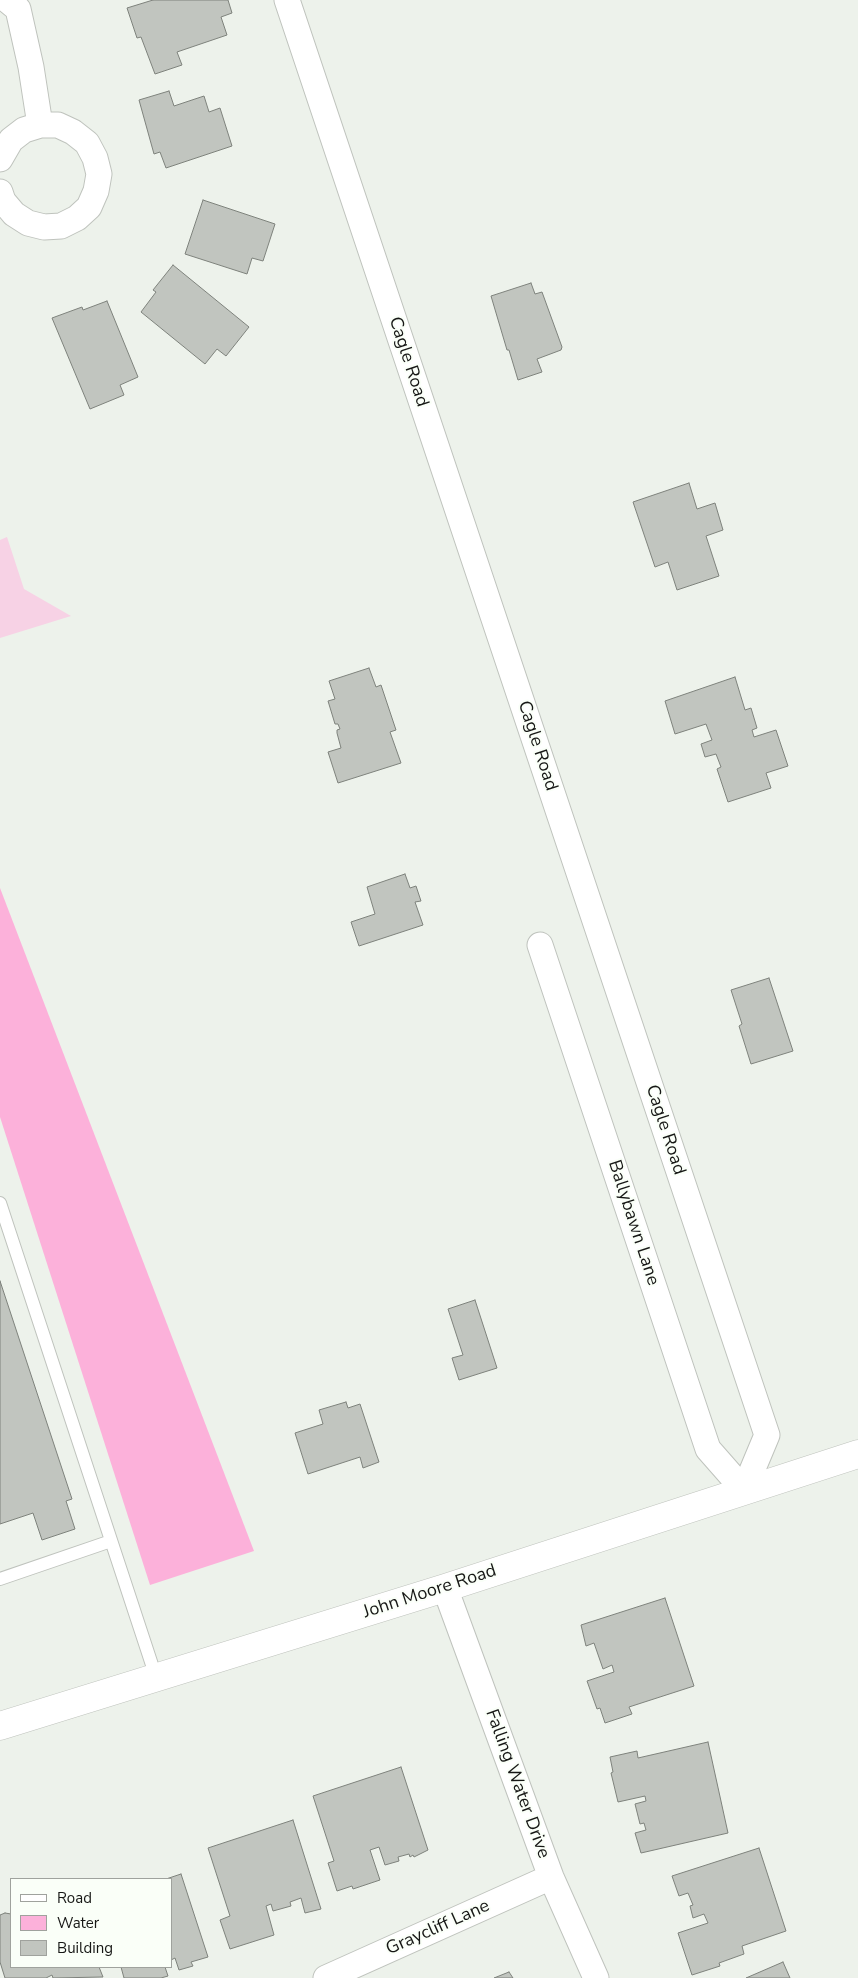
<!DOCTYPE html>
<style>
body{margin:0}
#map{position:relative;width:858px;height:1978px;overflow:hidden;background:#edf2eb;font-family:"Nunito Sans",sans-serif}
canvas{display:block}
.legend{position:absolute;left:10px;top:1878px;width:162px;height:90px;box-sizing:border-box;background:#fafff8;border:1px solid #9fa29d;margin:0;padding:6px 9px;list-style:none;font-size:15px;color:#161715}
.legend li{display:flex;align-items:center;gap:10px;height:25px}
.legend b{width:25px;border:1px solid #9fa29d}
</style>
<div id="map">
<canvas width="858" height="1978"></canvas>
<ul class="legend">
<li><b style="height:6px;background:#fff"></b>Road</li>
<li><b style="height:14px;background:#fcb1da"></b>Water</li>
<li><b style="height:14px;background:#c1c5bf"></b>Building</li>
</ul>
</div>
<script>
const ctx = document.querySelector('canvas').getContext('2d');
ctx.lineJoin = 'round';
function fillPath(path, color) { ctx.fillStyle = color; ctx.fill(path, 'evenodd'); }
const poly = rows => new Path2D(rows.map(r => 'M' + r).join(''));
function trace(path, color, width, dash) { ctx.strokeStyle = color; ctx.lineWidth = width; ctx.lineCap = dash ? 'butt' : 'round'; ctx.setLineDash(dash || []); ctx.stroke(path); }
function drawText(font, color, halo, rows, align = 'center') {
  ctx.font = font + ' "Nunito Sans",sans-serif'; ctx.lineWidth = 4; ctx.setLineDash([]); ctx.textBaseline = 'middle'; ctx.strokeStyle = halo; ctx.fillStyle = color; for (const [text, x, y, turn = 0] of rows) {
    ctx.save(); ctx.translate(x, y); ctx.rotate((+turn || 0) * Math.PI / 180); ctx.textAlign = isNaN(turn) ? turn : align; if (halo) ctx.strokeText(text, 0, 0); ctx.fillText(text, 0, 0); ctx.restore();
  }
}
fillPath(poly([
 [7,537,24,589,71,616,0,638,0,540]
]), '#f7d2e5');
fillPath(poly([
 [0,888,254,1551,150,1585,0,1117]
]), '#fcb1da');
const building = poly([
 [153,0,228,0,232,13,221,17,227,35,177,52,182,65,155,74,141,37,137,38,127,8,153,0],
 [169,91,174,106,204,96,209,112,220,108,232,146,166,168,160,152,154,154,139,100,169,91],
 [203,200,275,224,263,261,252,258,247,274,185,254,203,200],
 [173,265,249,327,226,356,217,349,205,364,141,312,156,292,153,290,173,265],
 [531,283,535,294,542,292,562,347,561,350,537,359,542,372,518,380,509,350,507,350,491,296,531,283],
 [107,301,138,377,120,385,124,395,90,409,52,318,82,307,83,310,107,301],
 [689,483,697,509,715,503,723,530,706,536,719,576,677,590,668,562,655,567,633,502,689,483],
 [369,668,376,687,381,685,396,730,390,732,401,763,338,783,328,752,341,748,337,733,337,730,340,729,338,724,335,724,328,701,335,699,329,681,369,668],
 [735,677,745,710,751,708,757,728,752,730,754,737,776,730,788,766,766,773,771,788,728,802,717,769,721,767,716,754,705,757,701,744,712,740,706,724,675,734,665,701,735,677],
 [405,874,410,888,416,886,421,901,415,902,423,925,359,946,351,922,375,914,367,887,405,874],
 [769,978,793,1051,751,1064,739,1026,742,1024,731,990,769,978],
 [0,1281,72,1499,66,1501,75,1529,42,1540,33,1513,0,1524,0,1281],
 [475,1300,497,1368,459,1380,452,1358,463,1355,448,1309,475,1300],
 [346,1402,348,1408,360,1404,379,1462,363,1468,360,1457,308,1474,295,1433,323,1424,319,1410,346,1402],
 [665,1598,694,1686,629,1707,632,1714,605,1723,600,1708,597,1709,587,1681,614,1672,612,1665,603,1669,594,1643,586,1646,581,1625,665,1598],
 [708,1742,728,1833,641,1853,635,1833,646,1830,644,1823,640,1824,635,1804,646,1801,645,1796,618,1802,611,1773,613,1772,610,1757,637,1751,638,1758,708,1742],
 [401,1767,428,1850,414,1857,413,1855,410,1857,409,1854,398,1857,399,1861,385,1865,379,1847,370,1850,380,1880,353,1889,352,1886,337,1891,328,1863,334,1861,313,1796,401,1767],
 [293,1820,321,1909,305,1913,301,1898,290,1902,291,1906,273,1911,271,1904,266,1906,274,1935,230,1949,220,1920,230,1916,208,1848,293,1820],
 [759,1848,786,1931,742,1946,744,1954,719,1963,720,1966,692,1975,678,1933,708,1923,704,1914,693,1918,690,1906,693,1905,688,1893,679,1896,672,1876,759,1848],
 [181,1874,208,1957,191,1962,193,1966,179,1970,175,1958,171,1960,171,1879,166,1879,181,1874],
 [5,1913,11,1914,11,1967,99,1967,103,1977,53,1978,52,1975,46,1978,5,1978,0,1962,0,1915,5,1913],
 [783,1962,790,1978,746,1978,783,1962],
 [121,1967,165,1967,168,1976,161,1978,124,1978,121,1967],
 [509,1972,513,1978,494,1978,509,1972]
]);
fillPath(building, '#c1c5bf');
trace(building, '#7e827c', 1);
const service = poly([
 [0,1203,156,1677],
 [0,1579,111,1541]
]);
const minor = poly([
 [7,0,18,9,31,67,40,125],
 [287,0,767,1435,744,1490,708,1449,540,945],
 [0,159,11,140,24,130,40,125,58,125,73,132,87,143,95,158,99,174,96,191,89,207,77,218,61,226,44,227,28,223,14,214,3,201,0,192],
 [445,1588,551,1877,596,1978],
 [326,1978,551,1877]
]);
const tertiary = poly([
 [0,1726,445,1588,858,1454]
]);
trace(service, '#bfc3bd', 14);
trace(minor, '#bfc3bd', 27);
trace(tertiary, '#bfc3bd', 29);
trace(service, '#fff', 12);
trace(minor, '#fff', 25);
trace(tertiary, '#fff', 28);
drawText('18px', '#161715', '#fafff8', [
 ["Cagle Road",408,362,72],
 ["Cagle Road",537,746,72],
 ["Cagle Road",665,1130,72],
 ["Ballybawn Lane",633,1223,72],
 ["John Moore Road",430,1592,-18],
 ["Falling Water Drive",517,1784,70],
 ["Graycliff Lane",438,1928,-24]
]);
</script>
